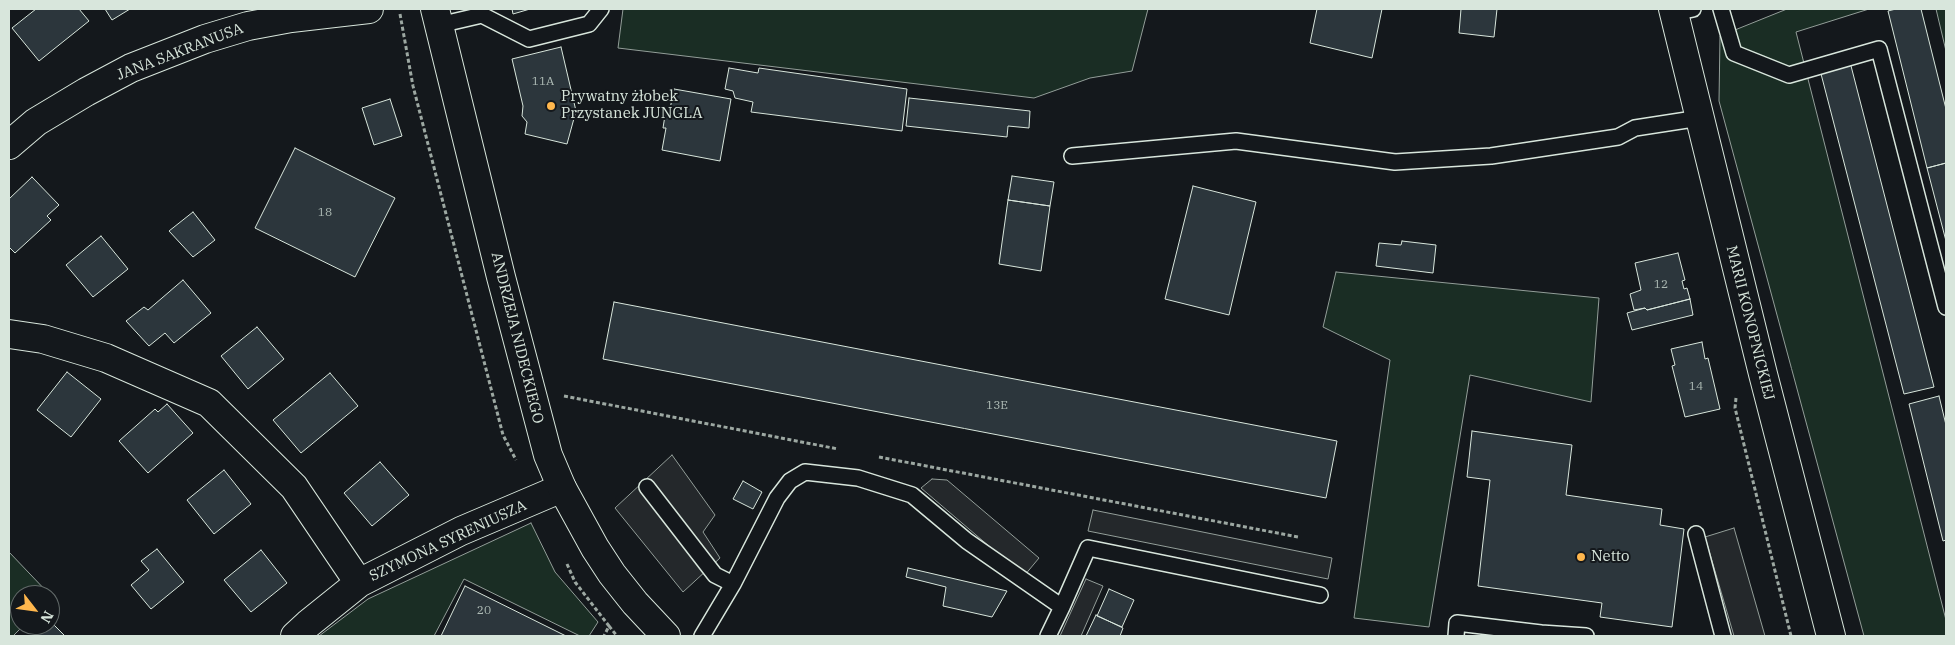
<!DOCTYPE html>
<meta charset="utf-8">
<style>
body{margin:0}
#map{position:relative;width:1955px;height:645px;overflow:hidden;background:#14181c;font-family:"IBM Plex Serif",serif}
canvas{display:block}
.frame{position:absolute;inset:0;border:10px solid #d8e6dc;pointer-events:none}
.north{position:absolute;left:10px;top:585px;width:50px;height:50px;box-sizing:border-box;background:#14181c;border:1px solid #626a69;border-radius:50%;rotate:120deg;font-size:14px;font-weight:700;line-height:20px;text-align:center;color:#d8e6dc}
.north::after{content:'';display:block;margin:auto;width:18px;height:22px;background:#ffb74d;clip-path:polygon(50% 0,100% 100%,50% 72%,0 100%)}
</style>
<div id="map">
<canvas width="1955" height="645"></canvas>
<div class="frame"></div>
<div class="north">N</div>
</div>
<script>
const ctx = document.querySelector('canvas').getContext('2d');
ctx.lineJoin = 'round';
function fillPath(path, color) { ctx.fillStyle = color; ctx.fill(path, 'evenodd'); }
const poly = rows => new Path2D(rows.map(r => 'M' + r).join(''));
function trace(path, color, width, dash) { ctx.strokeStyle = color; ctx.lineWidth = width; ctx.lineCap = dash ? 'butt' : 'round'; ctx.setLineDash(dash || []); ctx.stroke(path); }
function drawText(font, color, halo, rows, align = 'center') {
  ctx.font = font + ' "IBM Plex Serif",serif'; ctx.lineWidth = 4; ctx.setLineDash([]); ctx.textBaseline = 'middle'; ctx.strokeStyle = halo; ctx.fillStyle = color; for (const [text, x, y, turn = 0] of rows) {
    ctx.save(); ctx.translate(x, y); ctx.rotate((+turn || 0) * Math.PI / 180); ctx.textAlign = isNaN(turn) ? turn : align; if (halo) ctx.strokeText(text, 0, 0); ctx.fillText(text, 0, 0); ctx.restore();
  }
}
const green = poly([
 [623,9,1148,9,1132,71,1090,78,1034,98,618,48,623,9],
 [1787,9,1869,9,1796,32,1946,620,1946,636,1864,636,1719,101,1720,36,1787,9],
 [1936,9,1946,9,1946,51,1936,9],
 [1336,272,1599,298,1591,402,1470,375,1429,627,1354,618,1390,360,1323,327,1336,272],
 [531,523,555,572,598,622,589,636,580,636,464,579,434,636,319,636,368,599,531,523],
 [9,552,50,595,20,595,20,625,24,625,13,636,9,636,9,552]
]);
fillPath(green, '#1a2d24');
trace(green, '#939e99', 1);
const parking = poly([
 [672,455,715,515,703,532,720,558,683,592,615,508,672,455],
 [932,479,947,480,1039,558,1024,576,921,488,932,479],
 [1093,510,1332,558,1328,579,1088,531,1093,510],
 [1734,528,1765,636,1734,636,1705,537,1734,528],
 [1086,579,1103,586,1081,636,1060,636,1086,579]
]);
fillPath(parking, '#24282b');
trace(parking, '#939e99', 1);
const building = poly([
 [36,9,79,9,89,21,39,61,12,28,36,9],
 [105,9,130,9,112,20,105,9],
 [512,9,530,9,513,14,512,9],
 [1317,9,1382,9,1372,58,1310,43,1317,9],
 [1461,9,1497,9,1494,37,1459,33,1461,9],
 [1896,9,1921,9,1946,109,1946,163,1927,168,1888,11,1896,9],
 [561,47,576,111,567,144,525,134,527,122,522,116,523,106,512,59,561,47],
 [1850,62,1934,387,1904,394,1820,70,1850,62],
 [729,68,758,73,759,68,907,89,902,131,751,112,753,102,735,98,733,91,725,89,729,68],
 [674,89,731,99,720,161,662,150,666,128,663,128,666,109,670,109,674,89],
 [909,98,1030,111,1029,128,1008,126,1007,137,906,126,909,98],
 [390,99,402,136,374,145,362,108,390,99],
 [295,148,395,198,355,277,255,228,295,148],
 [1946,163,1946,241,1927,168,1946,163],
 [1012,176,1054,182,1050,206,1008,200,1012,176],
 [32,177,59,205,47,216,51,220,15,253,9,247,9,199,32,177],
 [1193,186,1256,202,1229,315,1165,299,1193,186],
 [1008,200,1050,206,1041,271,999,264,1008,200],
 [193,212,215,240,193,257,169,231,193,212],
 [101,236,128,269,93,297,66,265,101,236],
 [1402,241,1436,245,1433,273,1376,266,1379,243,1401,245,1402,241],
 [1678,253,1685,280,1682,281,1684,289,1687,288,1690,299,1647,310,1645,308,1634,310,1630,294,1641,290,1635,263,1678,253],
 [183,280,211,313,174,343,165,333,149,346,126,321,144,307,148,310,183,280],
 [1690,299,1693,315,1632,330,1627,313,1645,308,1647,310,1690,299],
 [614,302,1337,441,1326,498,603,359,614,302],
 [257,327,284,359,248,389,221,356,257,327],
 [1702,342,1705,359,1708,358,1720,409,1685,417,1672,366,1675,365,1671,349,1702,342],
 [67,372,101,399,71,437,37,410,67,372],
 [330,373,358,406,301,453,273,420,330,373],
 [1939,396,1946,425,1946,540,1943,541,1909,404,1939,396],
 [167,404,193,433,148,473,119,441,155,409,158,412,167,404],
 [1472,431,1572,445,1566,495,1662,509,1660,525,1684,529,1672,627,1600,617,1602,603,1478,586,1490,480,1467,477,1472,431],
 [380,462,409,495,372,526,344,493,380,462],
 [224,470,251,504,214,534,187,500,224,470],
 [743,481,762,492,753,509,733,499,743,481],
 [157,549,184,582,151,609,131,585,149,570,141,561,157,549],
 [261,550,287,583,251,612,224,580,261,550],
 [908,568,1007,591,992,617,943,606,946,587,906,577,908,568],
 [465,586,566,636,441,636,465,586],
 [1109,589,1134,600,1122,627,1097,616,1109,589],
 [1096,615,1123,628,1120,636,1086,636,1096,615],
 [50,621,65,636,34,636,45,625,50,625,50,621]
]);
fillPath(building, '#2c363c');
trace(building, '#d8e6dc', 1);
const lane = poly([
 [1721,9,1734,53,1789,75,1879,49,1946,307],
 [1674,13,1693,9],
 [439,25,482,15,529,39,589,24,601,9],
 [1072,156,1236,141,1395,162,1491,156,1618,137,1635,128,1700,118],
 [647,487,715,575,733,584],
 [1696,534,1723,636],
 [1062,607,1088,548,1320,595],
 [702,636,733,584,777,498,790,481,805,472,858,478,912,495,967,541,1062,607,1048,636],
 [1456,636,1457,623,1541,633],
 [1540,636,1541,633,1586,636]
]);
const street = poly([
 [9,145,36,122,86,92,131,68,205,39,248,26,291,18,369,9],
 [9,334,43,339,106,358,209,403,294,487,359,583,461,531,562,488],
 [295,636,308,624,359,583]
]);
const secondary = poly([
 [435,9,501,277,548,455,562,488,595,548,612,574,635,603,666,636],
 [1673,9,1763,374,1831,636]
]);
trace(lane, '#d8e6dc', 18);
trace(street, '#d8e6dc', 30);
trace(secondary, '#d8e6dc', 30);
trace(poly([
 [400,14,413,86,503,435,516,460],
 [564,396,838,449],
 [1736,398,1735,408,1791,636],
 [879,457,1298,537],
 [567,564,575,582,609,626,604,636],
 [609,626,617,636]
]), '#9da8a2', 3, [4, 2.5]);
trace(lane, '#14181c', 15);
trace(street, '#14181c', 28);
trace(secondary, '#14181c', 28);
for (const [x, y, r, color] of [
 [551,106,5,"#ffb74d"],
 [1581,557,5,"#ffb74d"]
]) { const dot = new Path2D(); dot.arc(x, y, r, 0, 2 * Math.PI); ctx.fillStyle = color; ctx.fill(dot); trace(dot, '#14181c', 2); }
drawText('12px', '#adbab4', null, [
 ["11A",543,82],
 ["18",325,213],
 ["12",1661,285],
 ["14",1696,387],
 ["13E",997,406],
 ["20",484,611]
]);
drawText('15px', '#d8e6dc', '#14181c', [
 ["JANA SAKRANUSA",180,52,-21],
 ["MARII KONOPNICKIEJ",1750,323,76],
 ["ANDRZEJA NIDECKIEGO",517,338,76],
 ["SZYMONA SYRENIUSZA",448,541,-25]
]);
drawText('15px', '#d8e6dc', '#14181c', [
 ["Prywatny żłobek",561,97],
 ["Przystanek JUNGLA",561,114],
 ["Netto",1591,557]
], 'left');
</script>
